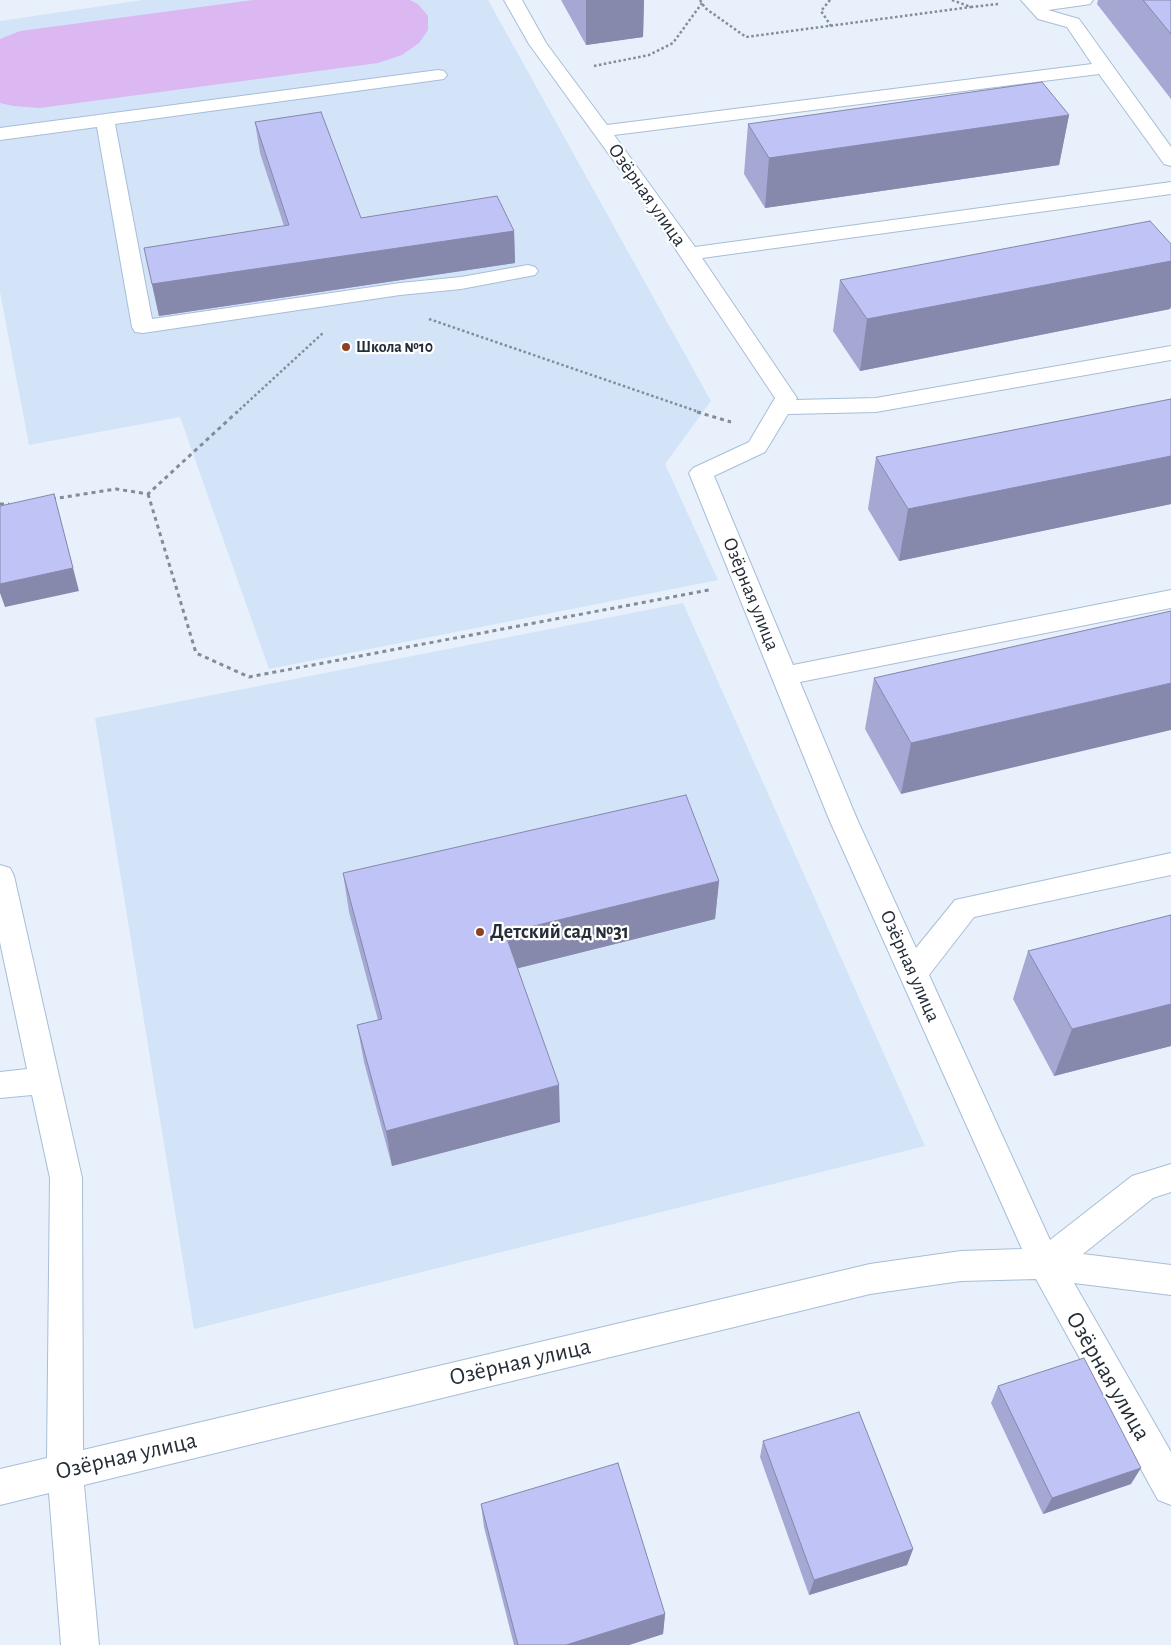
<!DOCTYPE html>
<meta charset="utf-8">
<style>
body{margin:0}
canvas{display:block;background:#e7f0fb}
</style>
<canvas width="1171" height="1645"></canvas>
<script>
const ctx = document.querySelector('canvas').getContext('2d');
ctx.lineJoin = 'round';
function fillPath(path, color) { ctx.fillStyle = color; ctx.fill(path, 'evenodd'); }
const poly = rows => new Path2D(rows.map(r => 'M' + r).join(''));
function trace(path, color, width, dash) { ctx.strokeStyle = color; ctx.lineWidth = width; ctx.lineCap = dash ? 'butt' : 'round'; ctx.setLineDash(dash || []); ctx.stroke(path); }
function drawText(font, color, halo, rows, align = 'center') {
  ctx.font = font + ' "Alegreya Sans",sans-serif'; ctx.lineWidth = 4.5; ctx.setLineDash([]); ctx.textBaseline = 'middle'; ctx.strokeStyle = halo; ctx.fillStyle = color; for (const [text, x, y, turn = 0] of rows) {
    ctx.save(); ctx.translate(x, y); ctx.rotate((+turn || 0) * Math.PI / 180); ctx.textAlign = isNaN(turn) ? turn : align; if (halo) ctx.strokeText(text, 0, 0); ctx.fillText(text, 0, 0); ctx.restore();
  }
}
fillPath(poly([
 [143,0,488,0,711,401,665,464,718,580,269,669,180,417,29,445,0,292,0,21],
 [683,603,925,1146,194,1329,95,718]
]), '#d3e4f8');
fillPath(poly([
 [253,0,410,0,418,4,428,16,428,30,419,43,402,55,378,63,40,108,13,106,0,103,0,39,20,31]
]), '#dbb8f1');
const minor = poly([
 [504,0,522,0,546,43,607,125,1092,64,1067,27,1038,19,1021,0,1093,0,1090,4,1084,5,1048,10,1079,19,1171,147,1171,166,1164,164,1099,74,614,135,695,247,1171,182,1171,194,702,258,797,398,796,400,876,398,1171,346,1171,360,876,412,788,414,765,452,714,476,793,665,1171,590,1171,608,800,682,857,819,916,948,955,900,1171,853,1171,875,974,917,929,975,1050,1240,1132,1176,1171,1164,1171,1192,1153,1198,1083,1254,1171,1265,1171,1295,1074,1283,1171,1452,1171,1505,1158,1500,1036,1279,961,1281,870,1294,84,1485,99,1645,61,1645,49,1493,0,1505,0,1469,47,1458,50,1178,32,1095,0,1098,0,1072,27,1069,0,942,0,865,10,868,14,876,82,1178,83,1450,870,1264,961,1251,1022,1249,829,819,689,473,693,468,749,442,775,398,650,211,529,44,504,0],
 [438,70,444,71,447,75,444,79,115,124,152,319,400,283,461,277,528,265,535,267,538,271,535,275,461,289,400,295,143,333,135,332,132,327,97,127,0,140,0,128,438,70]
]);
trace(minor, '#a7bed7', 2);
trace(poly([
 [700,0,705,8,746,37,971,7],
 [830,0,821,11,831,26],
 [952,0,971,7,998,4],
 [594,66,649,55,673,43,702,3],
 [429,319,702,413],
 [236,413,324,332]
]), '#838c97', 2.5, [2.5, 2.5]);
trace(poly([
 [697,412,731,422],
 [148,494,196,653,249,677,709,590],
 [52,499,116,489,148,494,237,412],
 [0,504,9,504]
]), '#838c97', 3, [4, 4]);
fillPath(minor, '#fff');
fillPath(poly([
 [561,0,644,0,643,37,586,45],
 [1098,0,1171,0,1171,99,1097,4],
 [1069,115,1059,165,765,208,744,174,748,124],
 [255,122,361,218,514,231,515,263,159,316,144,248,284,226,260,153],
 [1171,244,1171,306,1170,309,860,371,833,331,840,280],
 [1171,399,1171,504,899,561,868,509,876,457],
 [1171,611,901,794,865,729,874,678],
 [343,873,719,881,715,919,518,968,560,1122,392,1166,364,1062,357,1025,378,1020,349,912],
 [1171,915,1171,1046,1054,1076,1013,999,1028,951],
 [998,1386,1131,1484,1043,1514,991,1403],
 [763,1441,913,1549,907,1565,809,1595,760,1457],
 [481,1504,665,1614,663,1634,629,1645,514,1645,484,1527]
]), '#a5a8d3');
fillPath(poly([
 [586,0,644,0,643,37,586,45],
 [1069,115,1059,165,765,208,769,158],
 [514,231,515,263,159,316,152,284],
 [1171,261,1171,306,1170,309,860,371,867,319],
 [1171,456,1171,504,899,561,908,509],
 [54,494,79,591,5,607,0,593,0,584],
 [1171,683,1171,730,901,794,911,743],
 [719,881,715,919,507,971,505,933],
 [1171,1004,1171,1046,1054,1076,1072,1029],
 [559,1085,560,1122,392,1166,386,1131],
 [1141,1468,1131,1484,1043,1514,1052,1498],
 [913,1549,907,1565,809,1595,814,1580],
 [665,1614,663,1634,629,1645,566,1645]
]), '#8688ac');
const building = poly([
 [1143,0,1171,0,1171,34,1143,0],
 [1042,82,1069,115,769,158,748,124,1042,82],
 [321,112,361,218,497,196,514,231,152,284,144,248,289,225,255,122,321,112],
 [1150,221,1171,244,1171,261,867,319,840,280,1150,221],
 [1171,399,1171,456,908,509,876,457,1171,399],
 [54,494,73,568,0,584,0,506,54,494],
 [1171,611,1171,683,911,743,874,678,1171,611],
 [686,795,719,881,505,933,559,1085,386,1131,357,1025,382,1019,343,873,686,795],
 [1171,915,1171,1004,1072,1029,1028,951,1171,915],
 [1084,1358,1141,1468,1052,1498,998,1386,1084,1358],
 [859,1412,913,1549,814,1580,763,1441,859,1412],
 [618,1463,665,1614,566,1645,518,1645,481,1504,618,1463]
]);
fillPath(building, '#c0c3f5');
trace(building, '#8688ac', 1);
for (const [x, y, r, color] of [
 [346,347,5,"#8a4222"],
 [480,932,5,"#8a4222"]
]) { const dot = new Path2D(); dot.arc(x, y, r, 0, 2 * Math.PI); ctx.fillStyle = color; ctx.fill(dot); trace(dot, '#fff', 2); }
drawText('bold 16px', '#252e38', '#fff', [
 ["Школа №10",356,347]
], 'left');
drawText('20px', '#252e38', '#fff', [
 ["Озёрная улица",647,195,55],
 ["Озёрная улица",751,594,68],
 ["Озёрная улица",910,966,66]
]);
drawText('bold 20px', '#252e38', '#fff', [
 ["Детский сад №31",490,932]
], 'left');
drawText('24px', '#252e38', '#fff', [
 ["Озёрная улица",520,1362,-13],
 ["Озёрная улица",1108,1376,60],
 ["Озёрная улица",126,1456,-13]
]);
</script>
